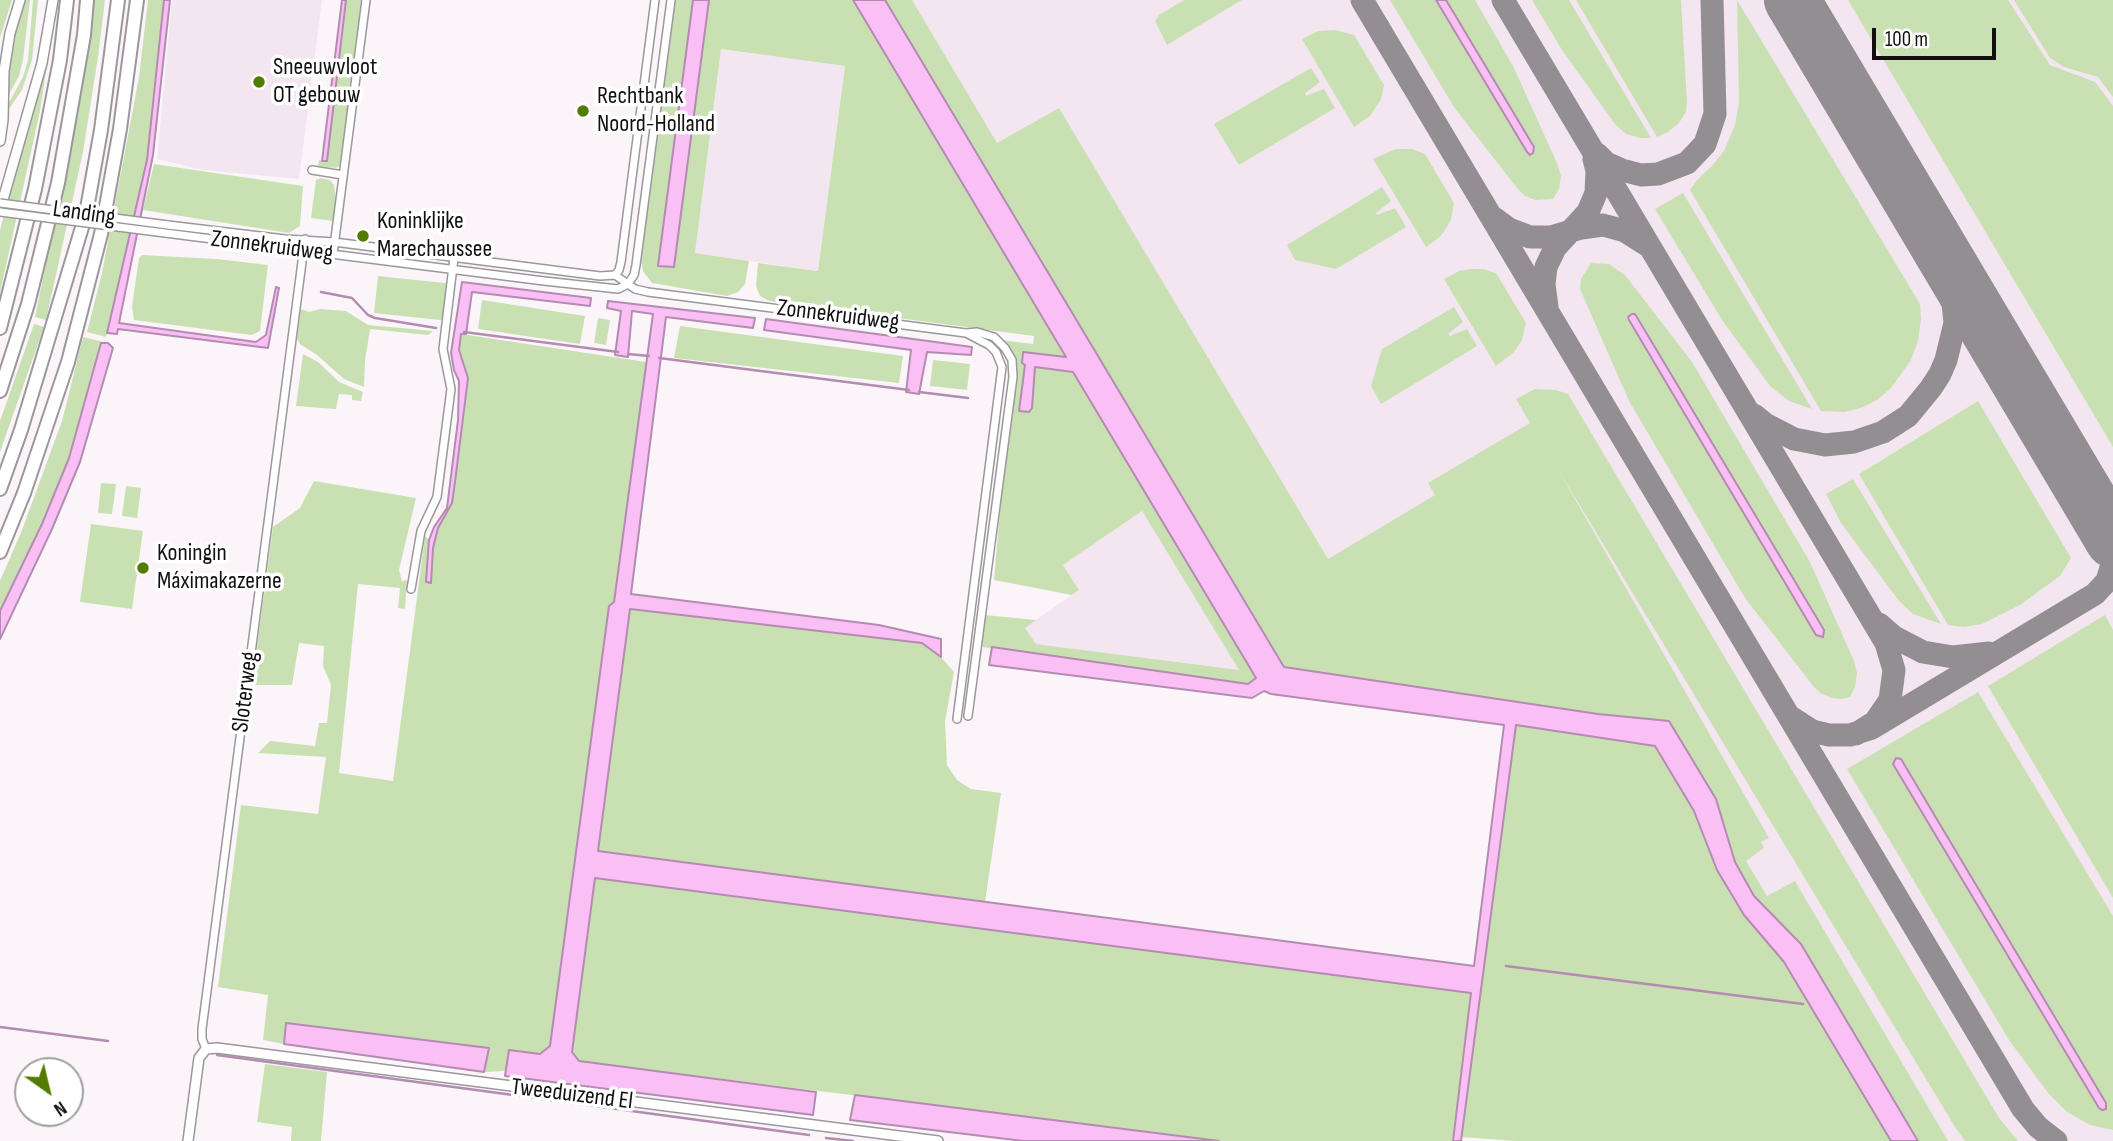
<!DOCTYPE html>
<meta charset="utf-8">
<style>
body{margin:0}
#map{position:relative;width:2113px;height:1141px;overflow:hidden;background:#fbf5fa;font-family:"Sofia Sans Condensed",sans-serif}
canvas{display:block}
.north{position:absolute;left:14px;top:1057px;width:70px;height:70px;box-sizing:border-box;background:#fff;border:2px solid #a09fa0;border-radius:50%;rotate:146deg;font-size:19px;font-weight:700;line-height:28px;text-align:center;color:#110f11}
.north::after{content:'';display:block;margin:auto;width:24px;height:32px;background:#527c00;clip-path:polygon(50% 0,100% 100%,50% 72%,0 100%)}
.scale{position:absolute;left:1872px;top:28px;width:124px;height:32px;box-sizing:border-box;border:4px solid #110f11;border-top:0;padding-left:9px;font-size:21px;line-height:24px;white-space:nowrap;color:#110f11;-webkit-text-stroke:5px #fff;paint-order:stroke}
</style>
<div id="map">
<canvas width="2113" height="1141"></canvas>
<div class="north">N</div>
<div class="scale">100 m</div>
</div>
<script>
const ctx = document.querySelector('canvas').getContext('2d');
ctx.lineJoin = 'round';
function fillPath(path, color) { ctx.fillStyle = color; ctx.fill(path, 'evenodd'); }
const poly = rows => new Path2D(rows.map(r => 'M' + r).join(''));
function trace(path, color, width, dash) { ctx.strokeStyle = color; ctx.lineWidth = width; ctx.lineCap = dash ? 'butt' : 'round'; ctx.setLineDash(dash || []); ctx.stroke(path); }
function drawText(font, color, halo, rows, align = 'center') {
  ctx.font = font + ' "Sofia Sans Condensed",sans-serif'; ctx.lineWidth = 7; ctx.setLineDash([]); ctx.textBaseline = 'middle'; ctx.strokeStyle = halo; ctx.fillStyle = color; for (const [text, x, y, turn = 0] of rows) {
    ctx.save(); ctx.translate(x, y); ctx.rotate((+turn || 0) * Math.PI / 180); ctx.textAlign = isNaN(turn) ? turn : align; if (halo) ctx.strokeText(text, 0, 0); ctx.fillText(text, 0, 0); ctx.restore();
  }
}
fillPath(poly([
 [172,0,322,0,299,179,203,170,157,159],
 [885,0,2113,0,2113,1141,1918,1141,1801,944,1754,896,1669,721,1285,667],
 [721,49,845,66,818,271,695,253],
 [1142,511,1240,671,1036,644,1024,628,1079,590,1063,565]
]), '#f3e6f1');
fillPath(poly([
 [0,0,12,0,0,38],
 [25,0,30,0,23,60,19,76,6,100,6,79,11,46],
 [33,0,38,0,32,60,22,90,7,112,6,108,23,77,28,60],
 [57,0,40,111,0,293,0,230,35,98],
 [94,0,105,0,98,57,83,152,46,320,35,317,85,73],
 [148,0,164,0,147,160,106,337,87,332,102,273,139,77],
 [346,0,361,0,340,166,335,168,318,166,319,160,327,161],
 [674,0,693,0,658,266,674,267,709,0,853,0,1066,358,1025,365,1019,411,1032,408,1035,367,1073,372,1262,688,982,647,985,615,1036,620,1025,628,1036,644,1239,670,1142,511,1063,565,1079,590,1072,595,994,580,1002,489,1017,371,1015,362,1001,340,1033,344,1034,336,769,301,760,296,756,286,758,263,818,271,845,66,721,49,695,253,749,261,745,284,738,292,727,296,652,283,643,271,641,260],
 [885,0,912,0,997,143,1059,108,1328,559,1435,495,1428,483,1530,423,1516,399,1535,389,1556,390,1568,394,1999,1118,2018,1141,1965,1141,1955,1127,1556,466,1769,838,1761,842,1764,848,1746,861,1767,896,1795,881,1948,1141,1918,1141,1801,944,1754,896,1735,862,1716,799,1669,721,1598,714,1285,667],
 [1184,0,1242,0,1167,45,1155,21,1159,15],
 [1390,0,1475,0,1514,68,1557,163,1561,176,1559,189,1553,199,1535,200,1525,196,1517,188,1454,107],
 [1532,0,1569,0,1651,138,1640,138,1626,134,1615,124,1562,50],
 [1576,0,1681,0,1687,102,1686,112,1679,123,1668,132,1657,137],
 [1737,0,1920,304,1921,319,1918,341,1911,360,1891,388,1877,400,1863,407,1845,412,1821,411,1690,190,1698,179,1712,166,1724,151,1735,125,1739,102],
 [1848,0,2008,0,2050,65,2095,82,2113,106,2113,447],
 [2014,0,2113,0,2113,97,2098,77,2064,67,2050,58],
 [1335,30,1354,35,1384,85,1381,99,1370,116,1354,127,1302,39,1318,31],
 [1311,68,1320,82,1305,93,1306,96,1324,89,1335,108,1239,165,1214,124],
 [1396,149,1412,149,1425,154,1454,203,1451,220,1441,236,1426,247,1373,159],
 [154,164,303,186,300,226,289,233,143,210],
 [321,178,330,180,334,185,336,200,333,221,311,218,316,180],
 [1382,187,1391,201,1376,213,1377,215,1395,208,1406,227,1336,269,1295,260,1287,245],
 [1683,193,1812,409,1789,401,1770,386,1722,320,1655,209],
 [142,255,217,259,268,265,260,331,252,335,134,320,132,307,139,258],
 [1591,263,1609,264,1625,275,1692,362,1810,562,1854,661,1857,673,1855,687,1850,697,1842,699,1832,698,1822,694,1814,687,1745,598,1629,401,1580,289,1581,279],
 [1470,269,1483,269,1496,273,1526,323,1522,340,1514,352,1496,366,1444,279,1459,271],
 [378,276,454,284,450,321,374,313],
 [482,300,585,316,580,344,478,329],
 [1454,307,1463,322,1448,334,1450,336,1467,329,1477,346,1381,404,1371,386,1382,349],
 [301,309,309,312,320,309,346,311,368,325,433,331,428,335,370,329,365,361,364,387,344,379,317,355,300,344,297,339],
 [598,318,610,320,606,345,594,343],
 [34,324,44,327,0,452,0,421],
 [680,326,903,356,899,383,674,358],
 [461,334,646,362,614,602,609,606,550,1046,540,1054,509,1051,506,1071,484,1072,489,1048,286,1023,284,1044,263,1040,268,995,218,987,241,805,318,814,326,757,258,753,270,741,315,746,319,723,327,723,331,685,323,666,324,646,299,643,292,685,252,685,273,527,300,508,314,481,416,498,399,570,402,581,407,580,405,609,398,608,400,588,358,584,339,773,393,781,425,536,429,540,426,581,430,583,433,548,438,528,452,503,468,379,459,350],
 [83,337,108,343,101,343,69,458,42,524,0,611,0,581,22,530,62,421],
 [303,354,318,362,339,382,363,392,361,401,352,400,352,395,339,394,336,409,296,406],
 [933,360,970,364,967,390,930,386],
 [1978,401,2071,558,2060,576,2020,605,1982,624,1964,627,1948,625,1859,474],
 [1853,479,1941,624,1913,614,1899,601,1841,523,1826,494],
 [101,483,116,484,112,514,98,513],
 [126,486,141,488,137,518,122,516],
 [91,524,143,531,132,609,80,602],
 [629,609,922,643,941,657,954,672,945,721,947,765,957,780,971,789,1001,793,985,902,598,851],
 [2105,615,2113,630,2113,898,1988,686],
 [1978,692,2113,916,2113,1130,2090,1125,2067,1112,2049,1094,2009,1040,1847,769],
 [1515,724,1655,746,1694,811,1717,870,1744,915,1784,962,1891,1141,1515,1141,1461,1137],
 [595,878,1472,993,1453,1141,1219,1141,579,1061,572,1052],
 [265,1064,327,1072,321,1141,291,1141,292,1127,257,1122]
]), '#c9e1b2');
const water = poly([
 [164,0,170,0,153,155,119,323,256,342,266,335,276,287,279,288,268,348,118,329,117,334,107,333,147,160,164,0],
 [342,0,346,0,327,161,322,161,342,0],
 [693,0,709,0,674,267,658,266,693,0],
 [853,0,885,0,1284,667,1598,714,1669,721,1716,799,1735,862,1754,896,1801,944,1918,1141,1891,1141,1784,962,1744,915,1717,870,1694,811,1655,746,1516,725,1461,1141,1453,1141,1471,993,595,878,572,1052,579,1061,816,1092,813,1115,505,1076,509,1050,540,1054,550,1046,609,606,614,602,653,314,632,311,628,357,615,355,621,311,607,308,608,301,755,318,753,328,666,317,631,594,879,625,941,639,941,657,922,643,630,609,598,851,1474,966,1504,725,1271,694,1264,691,1252,698,989,665,992,647,1248,684,1256,678,1073,372,1035,367,1032,408,1029,412,1019,411,1025,365,1022,363,1023,352,1066,357,853,0],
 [1436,0,1446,0,1534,147,1533,153,1530,155,1527,152,1436,0],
 [462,282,591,298,590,306,472,292,466,334,461,334,459,350,468,378,455,482,452,503,438,528,433,548,431,583,426,582,429,540,434,527,447,508,458,420,459,381,454,370,451,353,462,282],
 [1632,314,1635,314,1824,630,1823,637,1816,635,1629,320,1628,317,1632,314],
 [766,319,972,347,971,355,927,352,919,394,906,392,911,350,764,330,766,319],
 [101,343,108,343,113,348,80,462,52,529,0,639,0,611,42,524,69,458,101,343],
 [1896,758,1901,759,2106,1103,2106,1109,2102,1110,2099,1108,1893,764,1896,758],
 [286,1023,489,1048,484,1072,284,1044,286,1023],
 [855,1095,1219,1141,1023,1141,850,1120,855,1095]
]);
fillPath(water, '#fac0f5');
trace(water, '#b48bb1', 2);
trace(poly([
 [321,292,352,298,368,315,375,318,436,328],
 [464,332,618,352],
 [628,354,649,356],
 [659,358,909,390],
 [919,392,968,398],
 [1506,966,1803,1004],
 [0,1027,108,1041],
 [217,1055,809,1135],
 [826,1138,853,1141]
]), '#b48bb1', 2.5);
trace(poly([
 [1362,0,2023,1109,2038,1127,2056,1141],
 [1503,0,1886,643,1894,670,1890,700,1875,722,1856,734],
 [1597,154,1606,163,1622,170,1641,175,1658,174,1687,163,1705,144,1715,114,1712,0],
 [1494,218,1509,229,1530,237,1551,237,1581,228,1603,225,1625,231,1647,245],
 [1547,307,1544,284,1546,267,1555,248,1588,212,1596,193,1597,171,1594,159],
 [1754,415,1765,424,1794,439,1825,445,1854,442,1883,432,1908,416,1931,388,1940,374,1946,360,1955,323,1951,284,1937,243],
 [1879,624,1894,637,1923,652,1953,657,1989,653],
 [1792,718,1812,731,1829,735,1850,735,1872,728,2095,594,2107,581,2113,561,2112,546,2108,532]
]), '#928e92', 23);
trace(poly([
 [1792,0,2113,540]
]), '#928e92', 56);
const minor = poly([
 [312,170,343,175],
 [168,225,285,239,334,242,600,276,615,275,635,289,648,292,966,333,977,332,994,337,1005,348,1012,360,1013,377,968,716],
 [165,233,544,281,618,289,628,284,634,275,636,265,671,0],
 [333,254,366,0],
 [615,275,619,270,621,262,655,0],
 [411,589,421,531,437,497,451,389,443,349,454,258],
 [957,719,1002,367,996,352,989,345,966,333],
 [206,1049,202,1039,202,1029,305,239]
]);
const tertiary = poly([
 [0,141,3,120,4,71,10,33,20,0],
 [0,210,42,63,53,0],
 [188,1141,199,1058,206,1049,217,1048,938,1141]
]);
const trunk = poly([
 [24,493,68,362,101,234,120,129,137,0]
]);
const motorway = poly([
 [0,328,35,189,60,60,67,0],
 [0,391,28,304,58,183,84,35,87,0],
 [0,489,21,430,86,214,101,130,118,0],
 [0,552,24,493]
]);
trace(minor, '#9c979c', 10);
trace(tertiary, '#9c979c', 12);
trace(trunk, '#9c979c', 16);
trace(motorway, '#9c979c', 16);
trace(minor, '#fff', 7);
trace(tertiary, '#fff', 9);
trace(trunk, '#fff', 12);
trace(motorway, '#fff', 12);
const minorBridge = poly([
 [0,203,168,225],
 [0,212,165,233]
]);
trace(minorBridge, '#9c979c', 10, []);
trace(minorBridge, '#fff', 7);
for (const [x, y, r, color] of [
 [259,82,7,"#527c00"],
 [583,111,7,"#527c00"],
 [363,236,7,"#527c00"],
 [143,568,7,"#527c00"]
]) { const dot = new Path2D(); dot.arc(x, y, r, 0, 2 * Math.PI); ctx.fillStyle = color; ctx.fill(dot); trace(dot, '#fff', 2.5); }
drawText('24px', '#110f11', '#fff', [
 ["Sneeuwvloot",273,68],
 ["OT gebouw",273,96],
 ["Rechtbank",597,97],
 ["Noord-Holland",597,125],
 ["Koninklijke",377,222],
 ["Marechaussee",377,250],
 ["Koningin",157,554],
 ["Máximakazerne",157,582]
], 'left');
drawText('24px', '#110f11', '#fff', [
 ["Landing",84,214,8],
 ["Zonnekruidweg",272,247,7],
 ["Zonnekruidweg",838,316,7],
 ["Sloterweg",246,692,-83],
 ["Tweeduizend El",572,1095,7]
]);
</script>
